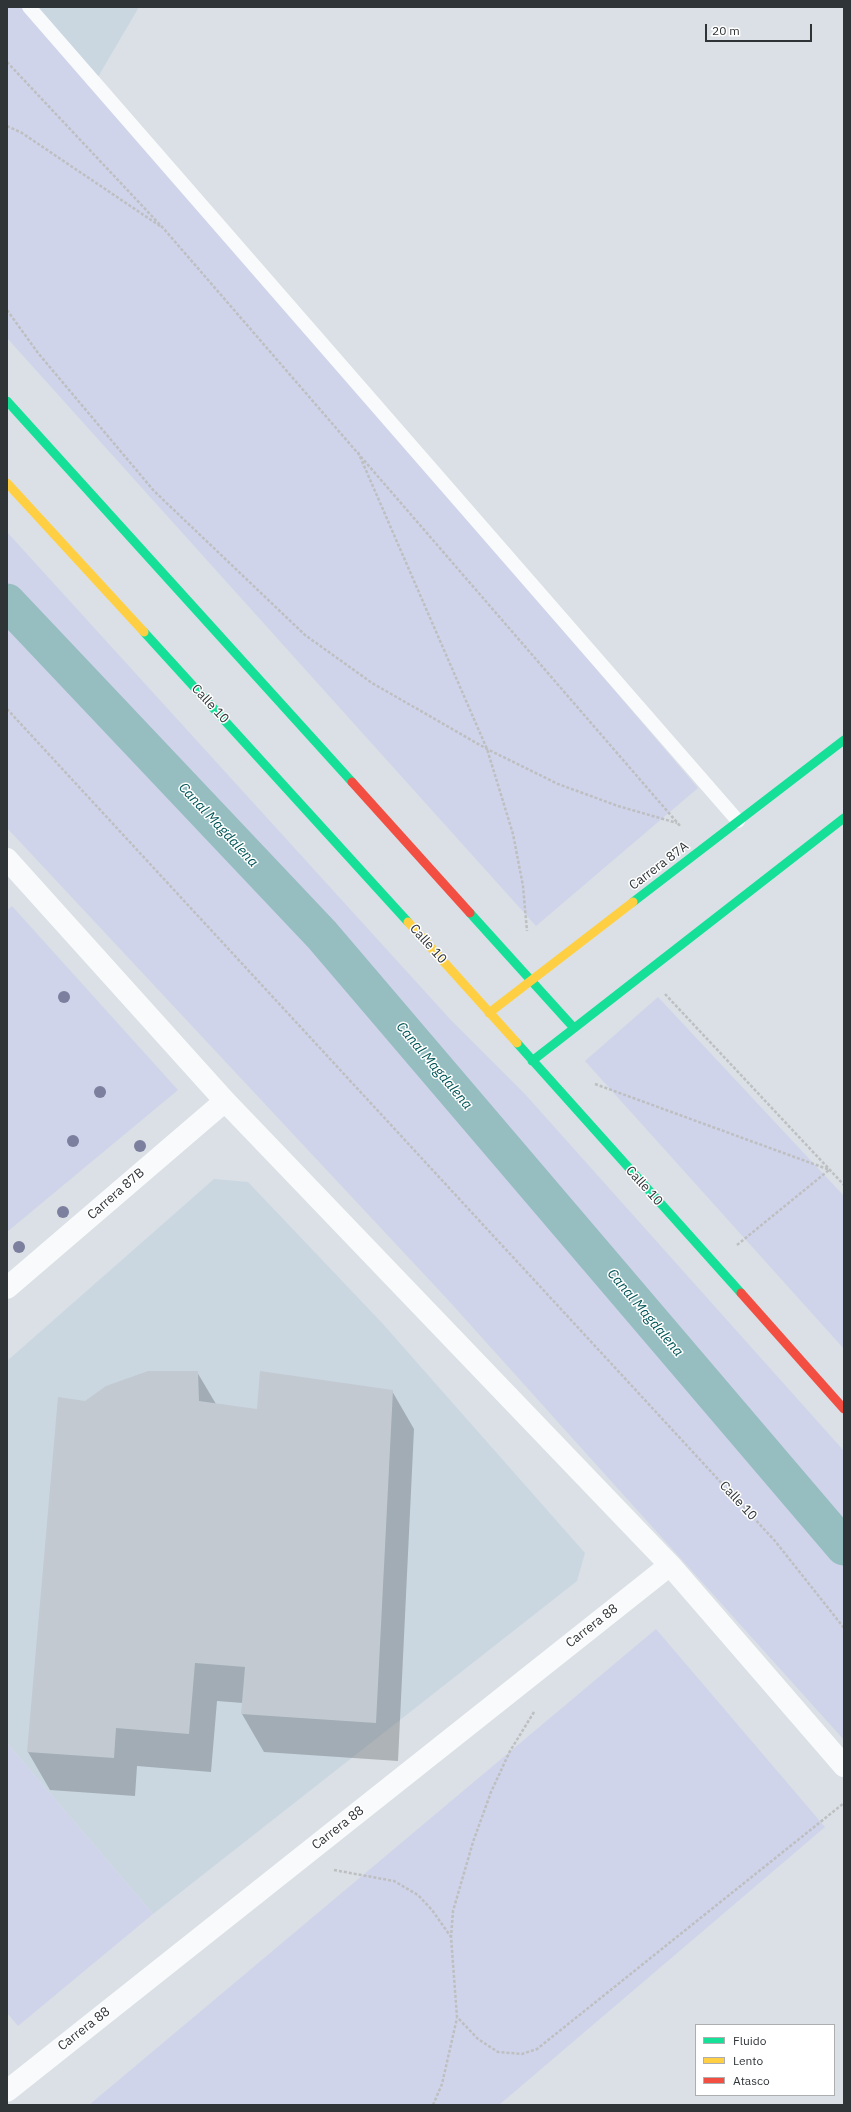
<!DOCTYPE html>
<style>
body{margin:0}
#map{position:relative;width:851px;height:2112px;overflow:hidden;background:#dae0e5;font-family:"IBM Plex Sans",sans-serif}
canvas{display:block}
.frame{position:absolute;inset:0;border:8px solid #2f3437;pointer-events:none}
.legend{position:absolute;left:695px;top:2024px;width:140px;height:72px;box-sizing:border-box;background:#fff;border:1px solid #acaeaf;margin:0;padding:5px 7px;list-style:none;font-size:12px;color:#2f3437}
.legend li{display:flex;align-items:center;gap:8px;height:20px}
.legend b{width:20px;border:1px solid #acaeaf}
.scale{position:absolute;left:705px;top:24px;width:107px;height:18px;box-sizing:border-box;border:2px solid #2f3437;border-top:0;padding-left:5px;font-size:12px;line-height:14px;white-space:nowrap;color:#2f3437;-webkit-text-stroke:3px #fff;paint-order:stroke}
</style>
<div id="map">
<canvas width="851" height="2112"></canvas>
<div class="frame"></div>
<ul class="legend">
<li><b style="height:5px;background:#16e098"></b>Fluido</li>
<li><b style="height:5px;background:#ffcf43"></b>Lento</li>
<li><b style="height:5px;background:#f24e42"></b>Atasco</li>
</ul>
<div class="scale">20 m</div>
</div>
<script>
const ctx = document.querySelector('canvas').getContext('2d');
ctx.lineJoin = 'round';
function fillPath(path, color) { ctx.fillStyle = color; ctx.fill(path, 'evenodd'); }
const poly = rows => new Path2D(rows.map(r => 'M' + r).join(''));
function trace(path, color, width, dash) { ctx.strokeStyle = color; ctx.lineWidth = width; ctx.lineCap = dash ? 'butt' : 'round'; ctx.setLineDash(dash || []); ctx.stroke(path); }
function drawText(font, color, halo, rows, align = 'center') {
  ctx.font = font + ' "IBM Plex Sans",sans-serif'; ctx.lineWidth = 3; ctx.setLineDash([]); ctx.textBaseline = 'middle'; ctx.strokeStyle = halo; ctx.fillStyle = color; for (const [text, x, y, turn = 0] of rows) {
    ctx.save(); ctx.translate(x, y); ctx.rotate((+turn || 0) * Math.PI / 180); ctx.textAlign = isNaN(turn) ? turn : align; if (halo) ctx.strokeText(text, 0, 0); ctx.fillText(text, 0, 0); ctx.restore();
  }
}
fillPath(poly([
 [24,7,139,7,95,82],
 [214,1179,248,1182,383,1324,585,1553,577,1581,153,1914,7,1743,7,1361]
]), '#cad7e1');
fillPath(poly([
 [7,7,24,7,95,82,698,788,536,926,7,338],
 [7,532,450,1019,524,1093,844,1451,844,1740,449,1301,7,828],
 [12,906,178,1090,7,1232,7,910],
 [658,997,844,1196,844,1349,585,1061],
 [656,1629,825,1827,499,2105,89,2105],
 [7,1743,153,1914,18,2026,7,2013]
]), '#d0d4ea');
fillPath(poly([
 [197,1372,216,1404,258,1410,392,1391,414,1429,398,1761,264,1752,242,1714,243,1703,217,1701,211,1772,137,1766,135,1796,50,1790,28,1752]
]), '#0003');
trace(poly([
 [7,602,322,935,844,1547]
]), '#96bec1', 37);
fillPath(poly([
 [148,1371,198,1371,199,1401,257,1409,260,1371,393,1390,376,1723,241,1714,245,1667,195,1663,189,1734,116,1728,114,1758,27,1752,58,1397,85,1401,106,1386]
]), '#c2c9d1');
trace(poly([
 [7,62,164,229,681,827],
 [7,126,22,133,160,226],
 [7,310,38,353,154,491,305,635,372,683,487,749,558,784,618,806,677,823],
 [358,452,487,749,513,834,523,886,527,931],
 [7,709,775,1541,844,1628],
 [665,994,844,1185],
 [595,1084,830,1170],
 [737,1245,829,1170],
 [534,1712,510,1751,491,1792,473,1842,453,1911,451,1937,457,2017,478,2039,498,2052,522,2054,537,2049,844,1803],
 [334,1870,394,1881,418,1895,432,1910,451,1937],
 [433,2105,442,2084,457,2018]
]), '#bdbfc0', 2.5, [3, 2]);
trace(poly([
 [29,7,738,821]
]), '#f9fafb', 14);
trace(poly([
 [7,859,225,1101,670,1565,844,1766],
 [7,1288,225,1101],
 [7,2091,670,1565]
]), '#f9fafb', 22);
trace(poly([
 [7,401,352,782],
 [144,632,408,922],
 [633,902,844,740],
 [470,913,574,1028],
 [517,1043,741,1293],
 [532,1061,844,818]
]), '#16e098', 9);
trace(poly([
 [7,483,144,632],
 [408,922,517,1043],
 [489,1013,633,902]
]), '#ffcf43', 9);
trace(poly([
 [352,782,470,913],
 [741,1293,844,1409]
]), '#f24e42', 9);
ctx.fillStyle = '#7c7f9d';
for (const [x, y] of [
 [64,997],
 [100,1092],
 [73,1141],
 [140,1146],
 [63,1212],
 [19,1247]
]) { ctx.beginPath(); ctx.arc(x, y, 6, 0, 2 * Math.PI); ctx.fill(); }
drawText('13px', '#2f3437', '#fff', [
 ["Calle 10",210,704,47],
 ["Carrera 87A",659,866,-37],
 ["Calle 10",428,944,48],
 ["Calle 10",644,1186,48],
 ["Carrera 87B",116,1194,-41],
 ["Calle 10",738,1501,47],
 ["Carrera 88",592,1626,-38],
 ["Carrera 88",338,1828,-38],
 ["Carrera 88",84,2029,-38]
]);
drawText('italic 14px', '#005456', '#fff', [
 ["Canal Magdalena",218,825,47],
 ["Canal Magdalena",434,1066,50],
 ["Canal Magdalena",645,1313,50]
]);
</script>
